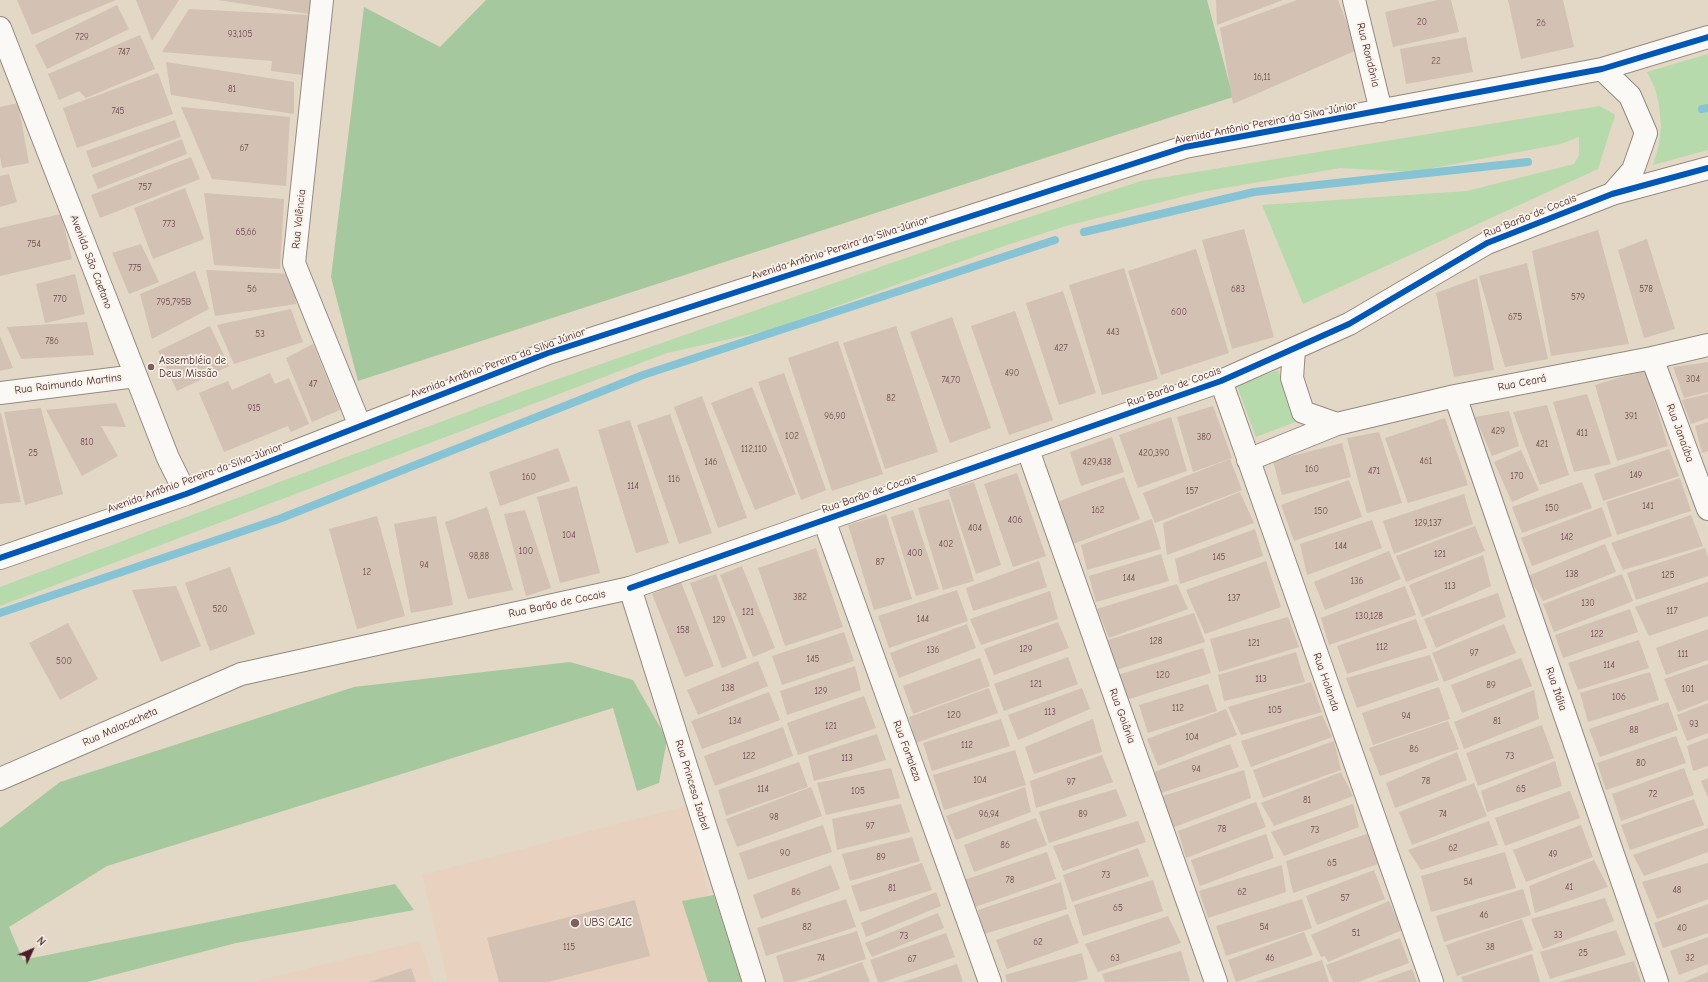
<!DOCTYPE html>
<meta charset="utf-8">
<style>
body{margin:0}
#map{position:relative;width:1708px;height:982px;overflow:hidden;background:#e2d8c5;font-family:"Comic Neue",sans-serif}
canvas{display:block}
.north{position:absolute;left:12px;top:930px;width:40px;height:40px;-webkit-text-stroke:3px #f7f3e8;paint-order:stroke;rotate:46deg;font-size:11px;font-weight:700;line-height:16px;text-align:center;color:#4a1f2b}
.north::after{content:'';display:block;margin:auto;width:14px;height:18px;background:#4a1f2b;clip-path:polygon(50% 0,100% 100%,50% 72%,0 100%)}
</style>
<div id="map">
<canvas width="1708" height="982"></canvas>
<div class="north">N</div>
</div>
<script>
const ctx = document.querySelector('canvas').getContext('2d');
ctx.lineJoin = 'round';
function fillPath(path, color) { ctx.fillStyle = color; ctx.fill(path, 'evenodd'); }
const poly = rows => new Path2D(rows.map(r => 'M' + r).join(''));
function trace(path, color, width, dash) { ctx.strokeStyle = color; ctx.lineWidth = width; ctx.lineCap = dash ? 'butt' : 'round'; ctx.setLineDash(dash || []); ctx.stroke(path); }
function drawText(font, color, halo, rows, align = 'center') {
  ctx.font = font + ' "Comic Neue",sans-serif'; ctx.lineWidth = 3.5; ctx.setLineDash([]); ctx.textBaseline = 'middle'; ctx.strokeStyle = halo; ctx.fillStyle = color; for (const [text, x, y, turn = 0] of rows) {
    ctx.save(); ctx.translate(x, y); ctx.rotate((+turn || 0) * Math.PI / 180); ctx.textAlign = isNaN(turn) ? turn : align; if (halo) ctx.strokeText(text, 0, 0); ctx.fillText(text, 0, 0); ctx.restore();
  }
}
fillPath(poly([
 [686,806,729,972,705,976,707,982,448,982,422,875],
 [419,941,434,982,252,982]
]), '#e9d1c0');
fillPath(poly([
 [1708,54,1708,150,1653,165,1659,145,1661,126,1659,105,1655,88,1647,72],
 [1600,106,1615,115,1598,169,1303,304,1262,205,1467,191,1574,164,1579,155,1579,137,1561,144,1412,172,1340,168,1201,192,1066,226,1007,245,770,330,667,353,0,606,0,587,325,465,529,389,722,322,952,242,1141,181],
 [1278,370,1298,421,1256,437,1237,386]
]), '#b6daab');
fillPath(poly([
 [486,0,1207,0,1233,97,358,381,331,277,364,7,440,47],
 [570,662,633,680,667,739,659,783,637,791,613,708,107,866,9,927,23,960,395,884,414,910,236,943,87,982,0,982,0,828,60,782,354,687],
 [714,895,742,982,708,982,682,901]
]), '#a6c89e');
trace(poly([
 [1702,109,1708,108],
 [1084,232,1254,192,1528,162],
 [0,613,279,519,643,375,1055,240]
]), '#86c4d5', 8);
fillPath(poly([
 [17,0,116,0,32,35],
 [136,0,179,0,152,41],
 [218,0,311,0,309,14],
 [1216,0,1283,0,1217,25],
 [1297,0,1338,0,1357,50,1233,104,1220,28],
 [1438,0,1451,0,1459,32,1393,47,1385,12],
 [1508,0,1563,0,1574,47,1521,59],
 [117,5,129,29,47,69,35,45],
 [189,9,308,15,303,75,271,71,272,61,162,52],
 [140,35,155,69,86,98,79,91,59,100,48,74],
 [1466,37,1473,72,1406,84,1400,49],
 [166,62,294,82,294,114,171,95],
 [158,73,173,114,77,148,63,108],
 [18,103,29,163,2,168,0,157,0,107],
 [181,107,290,117,286,186,212,179],
 [175,120,181,137,92,168,86,151],
 [182,139,187,154,98,189,92,175],
 [191,157,200,179,100,218,91,195],
 [9,174,17,202,0,207,0,176],
 [185,188,204,239,153,259,134,208],
 [204,193,284,199,280,269,214,265],
 [61,214,72,259,0,276,0,228],
 [1244,229,1274,337,1232,349,1202,240],
 [1598,230,1629,344,1551,356,1532,251],
 [1647,239,1675,329,1644,338,1618,250],
 [141,244,159,282,129,294,112,253],
 [1196,249,1229,353,1161,375,1128,271],
 [1527,263,1548,359,1505,367,1479,276],
 [1124,268,1158,379,1102,395,1069,285],
 [206,270,293,274,296,304,215,316],
 [195,271,209,309,152,339,140,294],
 [75,274,85,314,45,323,36,284],
 [1477,278,1494,370,1454,377,1436,293],
 [1063,291,1096,393,1059,405,1026,303],
 [291,309,303,342,234,364,217,325],
 [1015,311,1053,420,1009,435,971,326],
 [952,317,991,428,950,443,910,332],
 [87,322,94,355,21,359,7,327],
 [210,326,229,366,177,391,158,351],
 [896,326,938,452,885,469,843,343],
 [0,336,13,368,0,371],
 [838,341,883,474,832,491,788,358],
 [313,344,340,410,312,422,286,358],
 [1708,362,1708,392,1684,398,1673,367],
 [1645,370,1668,446,1617,461,1595,385],
 [270,373,275,384,289,378,309,424,291,432,288,426,224,452,199,393,228,381,232,390],
 [784,373,826,490,801,500,758,382],
 [752,387,796,494,755,510,711,403],
 [1587,394,1611,464,1574,472,1553,402],
 [1708,394,1708,418,1691,424,1682,400],
 [702,396,747,518,718,528,674,407],
 [116,403,126,427,101,426,118,456,82,476,46,410],
 [1547,405,1569,475,1540,485,1513,412],
 [1213,406,1232,458,1193,472,1177,417],
 [41,408,63,494,25,505,4,412],
 [1509,411,1519,446,1492,456,1475,417],
 [0,413,1,413,21,502,0,504],
 [670,414,712,533,679,544,637,425],
 [1171,417,1187,471,1138,488,1119,435],
 [1445,418,1468,485,1408,503,1385,438],
 [630,420,669,543,636,553,598,430],
 [1708,422,1708,451,1702,453,1695,426],
 [1379,432,1402,503,1367,513,1347,438],
 [1112,437,1124,472,1081,486,1070,452],
 [1342,443,1351,477,1282,495,1273,461],
 [558,448,570,481,500,506,489,472],
 [1669,449,1679,476,1603,501,1594,474],
 [1521,450,1539,490,1512,502,1494,462],
 [1230,459,1242,490,1155,523,1143,493],
 [1017,473,1046,556,1013,567,984,484],
 [1124,477,1140,519,1073,544,1057,502],
 [1680,478,1691,511,1617,535,1606,502],
 [1349,480,1362,517,1294,541,1281,505],
 [974,482,1001,565,976,574,948,490],
 [1582,482,1592,508,1522,533,1512,507],
 [577,486,600,573,560,583,537,497],
 [1240,492,1254,523,1167,555,1163,523],
 [1464,494,1473,524,1394,554,1383,521],
 [949,499,974,581,943,590,918,508],
 [487,507,513,590,468,599,445,522],
 [1602,507,1612,536,1532,566,1521,538],
 [525,510,551,588,526,596,504,514],
 [913,510,939,589,916,596,891,517],
 [886,514,912,599,874,610,848,525],
 [1691,515,1703,546,1623,570,1611,543],
 [377,516,405,616,357,629,329,529],
 [436,516,453,605,411,613,394,524],
 [1152,519,1161,549,1087,570,1081,545],
 [1372,520,1382,548,1307,575,1300,544],
 [1475,526,1485,551,1406,582,1396,556],
 [1255,529,1263,556,1180,584,1175,559],
 [1605,544,1616,572,1543,601,1528,576],
 [816,548,843,627,785,646,758,568],
 [1705,548,1708,557,1708,576,1636,600,1627,573],
 [1389,551,1401,579,1325,610,1314,582],
 [1161,554,1169,581,1096,602,1089,576],
 [1483,555,1491,586,1422,617,1409,585],
 [1039,561,1047,587,973,611,966,588],
 [1266,561,1281,607,1205,634,1186,590],
 [742,566,775,648,753,657,720,575],
 [230,567,255,634,210,651,185,583],
 [716,574,747,658,722,668,690,583],
 [1622,574,1633,601,1554,632,1543,604],
 [681,582,714,666,685,677,652,594],
 [1708,582,1708,616,1649,636,1635,607],
 [1177,584,1188,609,1109,638,1097,609],
 [176,586,201,646,161,662,132,590],
 [1405,586,1416,615,1329,645,1321,618],
 [957,590,968,621,889,648,878,616],
 [1050,591,1058,619,981,645,970,619],
 [1498,593,1506,617,1436,648,1424,619],
 [1630,609,1638,632,1563,658,1555,635],
 [1194,613,1205,642,1116,670,1108,640],
 [1288,617,1299,647,1219,672,1210,639],
 [1416,619,1427,648,1347,674,1337,646],
 [1058,622,1069,648,994,675,984,649],
 [68,623,98,679,60,700,29,643],
 [967,624,976,648,899,678,890,653],
 [1504,624,1516,653,1444,682,1432,653],
 [1708,629,1708,660,1666,675,1656,648],
 [844,632,854,661,782,685,772,656],
 [1639,640,1649,668,1578,690,1568,663],
 [1203,648,1211,673,1126,700,1115,676],
 [1296,652,1305,682,1224,701,1218,675],
 [1430,655,1439,680,1357,708,1346,678],
 [1068,657,1078,684,1004,711,994,684],
 [980,658,990,686,913,714,903,686],
 [1521,658,1532,686,1462,713,1451,685],
 [758,661,768,686,698,715,687,690],
 [1708,664,1708,700,1678,712,1664,679],
 [855,666,861,690,787,715,780,691],
 [1650,672,1659,700,1588,722,1580,693],
 [1311,682,1322,712,1241,735,1228,707],
 [1208,684,1217,711,1148,733,1139,705],
 [1439,687,1450,719,1373,745,1362,713],
 [989,688,998,713,916,743,909,717],
 [1082,688,1090,709,1018,740,1008,715],
 [1534,690,1539,719,1464,749,1454,722],
 [769,692,780,720,702,749,691,721],
 [864,696,876,728,798,755,787,723],
 [1668,702,1678,730,1600,757,1589,729],
 [1708,703,1708,733,1687,741,1677,715],
 [1226,709,1237,735,1158,766,1147,739],
 [1322,715,1332,737,1251,767,1241,741],
 [1001,719,1010,746,932,771,923,743],
 [1093,719,1102,752,1034,774,1025,747],
 [1448,721,1459,749,1380,776,1369,748],
 [1542,725,1554,758,1478,786,1466,753],
 [783,727,793,756,715,786,704,756],
 [877,734,886,760,814,781,808,756],
 [1676,736,1686,763,1606,790,1597,763],
 [1708,738,1708,766,1693,771,1687,746],
 [1334,741,1341,770,1263,798,1253,770],
 [1230,744,1239,767,1161,793,1154,772],
 [1015,750,1026,785,944,810,933,775],
 [1457,752,1467,780,1395,808,1386,783],
 [1102,755,1113,782,1036,808,1030,781],
 [1555,761,1562,786,1487,812,1481,791],
 [799,762,808,787,726,816,718,790],
 [891,768,900,798,826,815,817,783],
 [1684,768,1694,795,1621,821,1612,794],
 [1244,770,1251,798,1172,828,1163,796],
 [1341,772,1353,796,1274,826,1261,803],
 [1708,778,1708,798,1701,781],
 [1474,783,1487,816,1412,845,1399,812],
 [811,787,822,816,737,847,726,819],
 [1025,787,1031,812,956,840,946,816],
 [1116,789,1127,816,1049,843,1039,812],
 [1570,791,1580,818,1505,846,1495,818],
 [1694,799,1704,825,1630,850,1621,825],
 [1256,802,1266,827,1186,858,1178,831],
 [901,804,910,832,837,850,832,819],
 [1353,804,1359,827,1284,856,1271,832],
 [1036,818,1047,845,974,872,964,845],
 [1138,821,1146,842,1063,871,1053,846],
 [1489,821,1498,845,1421,870,1408,850],
 [823,825,832,852,748,880,739,853],
 [1581,825,1593,857,1526,882,1513,850],
 [1708,828,1708,852,1644,876,1633,855],
 [1266,834,1274,858,1200,886,1191,860],
 [1367,834,1378,864,1293,893,1286,861],
 [912,837,920,861,850,881,842,854],
 [1138,848,1149,876,1072,902,1063,875],
 [1047,852,1056,879,975,907,964,880],
 [1505,852,1516,888,1431,912,1421,876],
 [1594,860,1608,887,1535,913,1529,886],
 [922,863,932,890,860,912,851,886],
 [1708,863,1708,899,1657,919,1642,882],
 [831,865,840,889,761,919,753,895],
 [1282,865,1286,892,1208,918,1199,891],
 [1374,870,1385,899,1317,925,1306,896],
 [1153,880,1163,911,1083,936,1074,905],
 [1061,882,1067,909,984,934,978,910],
 [1523,889,1531,915,1444,942,1436,916],
 [936,892,941,906,866,937,861,923],
 [1605,898,1614,921,1543,949,1531,919],
 [846,899,856,927,766,956,757,928],
 [1302,899,1312,928,1226,956,1216,926],
 [635,900,650,956,548,982,499,982,487,938],
 [1389,901,1402,930,1328,962,1325,956,1321,957,1311,935],
 [1708,904,1708,933,1663,948,1654,923],
 [938,913,944,928,872,957,865,943],
 [1068,914,1079,943,1007,969,996,940],
 [1168,916,1181,943,1098,972,1085,944],
 [1522,919,1533,950,1457,976,1446,945],
 [1616,930,1626,955,1550,979,1540,952],
 [857,931,866,959,794,982,784,982,776,956],
 [1304,932,1313,955,1236,982,1228,960],
 [946,933,955,957,883,982,878,982,870,960],
 [1708,937,1708,964,1679,975,1670,951],
 [1400,938,1409,963,1358,982,1333,982,1326,965],
 [1181,951,1190,981,1105,982,1102,974],
 [1082,953,1088,979,1076,982,1007,982,1005,975],
 [1532,954,1540,982,1463,982,1461,977],
 [1322,960,1329,982,1255,982],
 [1634,961,1641,982,1559,982],
 [862,962,870,982,808,982],
 [957,964,963,982,903,982],
 [411,968,416,982,369,982],
 [1412,969,1417,982,1376,982],
 [1708,972,1708,982,1684,982]
]), '#d3c1b3');
const minor = poly([
 [322,0,294,263,360,426],
 [1354,0,1381,111],
 [0,28,136,376,168,458,186,494],
 [1602,69,1630,96,1646,133,1633,170,1612,194],
 [1294,349,1292,378,1303,412,1337,424],
 [1652,358,1708,509],
 [1221,381,1432,982],
 [0,393,136,376],
 [1455,396,1657,982],
 [1028,450,1216,982],
 [1248,460,1337,424,1455,396,1652,358,1708,345],
 [824,520,990,982],
 [0,558,186,494,548,353,1185,147,1602,69,1708,37],
 [630,588,1221,381,1349,324,1487,243,1612,194,1708,168]
]);
const major = poly([
 [0,779,241,674,630,588,754,982]
]);
trace(minor, '#958981', 24);
trace(major, '#958981', 24);
trace(minor, '#fbf9f6', 22);
trace(major, '#fbf9f6', 22);
trace(poly([
 [0,558,186,494,548,353,1185,147,1602,69,1708,37],
 [630,588,1221,381,1349,324,1487,243,1612,194,1708,168]
]), '#0057b8', 6);
for (const [x, y, r, color] of [
 [151,367,4,"#7f6061"],
 [575,923,5,"#7f6061"]
]) { const dot = new Path2D(); dot.arc(x, y, r, 0, 2 * Math.PI); ctx.fillStyle = color; ctx.fill(dot); trace(dot, '#f7f3e8', 1.5); }
drawText('9px', '#6d484e', null, [
 ["20",1422,22],
 ["26",1541,23],
 ["93,105",240,34],
 ["729",82,37],
 ["747",124,52],
 ["22",1436,61],
 ["16,11",1262,77],
 ["81",232,89],
 ["745",118,111],
 ["67",244,148],
 ["757",145,187],
 ["773",169,224],
 ["65,66",246,232],
 ["754",34,244],
 ["775",135,268],
 ["56",252,289],
 ["683",1238,289],
 ["578",1646,289],
 ["579",1578,297],
 ["770",60,299],
 ["795,795B",174,302],
 ["600",1179,312],
 ["675",1515,317],
 ["443",1113,332],
 ["53",260,334],
 ["786",52,341],
 ["427",1061,348],
 ["490",1012,373],
 ["304",1693,379],
 ["74,70",951,380],
 ["47",313,384],
 ["82",891,398],
 ["915",254,408],
 ["96,90",835,416],
 ["391",1631,416],
 ["429",1498,431],
 ["411",1582,433],
 ["102",792,436],
 ["380",1204,437],
 ["810",87,442],
 ["421",1542,444],
 ["112,110",754,449],
 ["25",33,453],
 ["420,390",1154,453],
 ["461",1426,461],
 ["146",711,462],
 ["429,438",1097,462],
 ["160",1312,469],
 ["471",1374,471],
 ["149",1636,475],
 ["170",1517,476],
 ["160",529,477],
 ["116",674,479],
 ["114",633,486],
 ["157",1192,491],
 ["141",1648,506],
 ["150",1552,508],
 ["162",1098,510],
 ["150",1321,511],
 ["406",1015,520],
 ["129,137",1428,523],
 ["404",975,528],
 ["104",569,535],
 ["142",1567,537],
 ["402",946,544],
 ["144",1341,546],
 ["100",526,551],
 ["400",915,553],
 ["121",1440,554],
 ["98,88",479,556],
 ["145",1219,557],
 ["87",880,562],
 ["94",424,565],
 ["12",367,572],
 ["138",1572,574],
 ["125",1668,575],
 ["144",1129,578],
 ["136",1357,581],
 ["113",1450,586],
 ["382",800,597],
 ["137",1234,598],
 ["130",1588,603],
 ["520",220,609],
 ["117",1672,611],
 ["121",748,612],
 ["130,128",1369,616],
 ["144",923,619],
 ["129",719,620],
 ["158",683,630],
 ["122",1597,634],
 ["128",1156,641],
 ["121",1254,643],
 ["112",1382,647],
 ["129",1026,649],
 ["136",933,650],
 ["97",1474,653],
 ["111",1683,654],
 ["145",813,659],
 ["500",64,661],
 ["114",1609,665],
 ["120",1163,675],
 ["113",1261,679],
 ["121",1036,684],
 ["89",1491,685],
 ["138",728,688],
 ["101",1688,689],
 ["129",821,691],
 ["106",1619,697],
 ["112",1178,708],
 ["105",1275,710],
 ["113",1050,712],
 ["120",954,715],
 ["94",1406,716],
 ["134",735,721],
 ["81",1497,721],
 ["93",1694,724],
 ["121",831,726],
 ["88",1634,730],
 ["104",1192,737],
 ["112",967,745],
 ["86",1414,749],
 ["122",749,756],
 ["73",1510,756],
 ["113",847,758],
 ["80",1641,763],
 ["94",1196,769],
 ["104",980,780],
 ["78",1426,781],
 ["97",1071,782],
 ["114",763,789],
 ["65",1521,789],
 ["105",858,791],
 ["72",1653,794],
 ["81",1307,800],
 ["96,94",989,814],
 ["89",1083,814],
 ["74",1443,814],
 ["98",774,817],
 ["97",870,826],
 ["78",1222,829],
 ["73",1315,830],
 ["86",1005,845],
 ["62",1453,848],
 ["90",785,853],
 ["49",1553,854],
 ["89",881,857],
 ["65",1332,863],
 ["73",1106,875],
 ["78",1010,880],
 ["54",1468,882],
 ["41",1569,887],
 ["81",892,888],
 ["48",1677,890],
 ["86",796,892],
 ["62",1242,892],
 ["57",1345,898],
 ["65",1118,908],
 ["46",1484,915],
 ["82",807,927],
 ["54",1264,927],
 ["40",1682,928],
 ["51",1356,933],
 ["33",1558,935],
 ["73",904,936],
 ["62",1038,942],
 ["115",569,947],
 ["38",1490,947],
 ["25",1583,953],
 ["74",821,958],
 ["63",1115,958],
 ["46",1270,958],
 ["32",1690,958],
 ["67",912,959]
]);
drawText('11px', '#4a1f2b', '#f7f3e8', [
 ["Rua Rondônia",1368,55,76],
 ["Avenida Antônio Pereira da Silva Júnior",1266,123,-11],
 ["Rua Barão de Cocais",1530,216,-22],
 ["Rua Valência",299,219,-84],
 ["Avenida Antônio Pereira da Silva Júnior",840,248,-18],
 ["Avenida São Caetano",91,262,69],
 ["Avenida Antônio Pereira da Silva Júnior",498,363,-20],
 ["Rua Ceará",1522,383,-11],
 ["Rua Raimundo Martins",68,384,-7],
 ["Rua Barão de Cocais",1174,387,-20],
 ["Rua Janaúba",1680,433,70],
 ["Avenida Antônio Pereira da Silva Júnior",195,478,-20],
 ["Rua Barão de Cocais",869,494,-19],
 ["Rua Barão de Cocais",557,604,-12],
 ["Rua Holanda",1326,682,71],
 ["Rua Itália",1556,689,71],
 ["Rua Goiânia",1122,716,70],
 ["Rua Malacacheta",120,727,-24],
 ["Rua Fortaleza",907,751,70],
 ["Rua Princesa Isabel",692,785,73]
]);
drawText('11px', '#4a1f2b', '#f7f3e8', [
 ["Assembléia de",159,361],
 ["Deus Missão",159,374],
 ["UBS CAIC",584,923]
], 'left');
</script>
